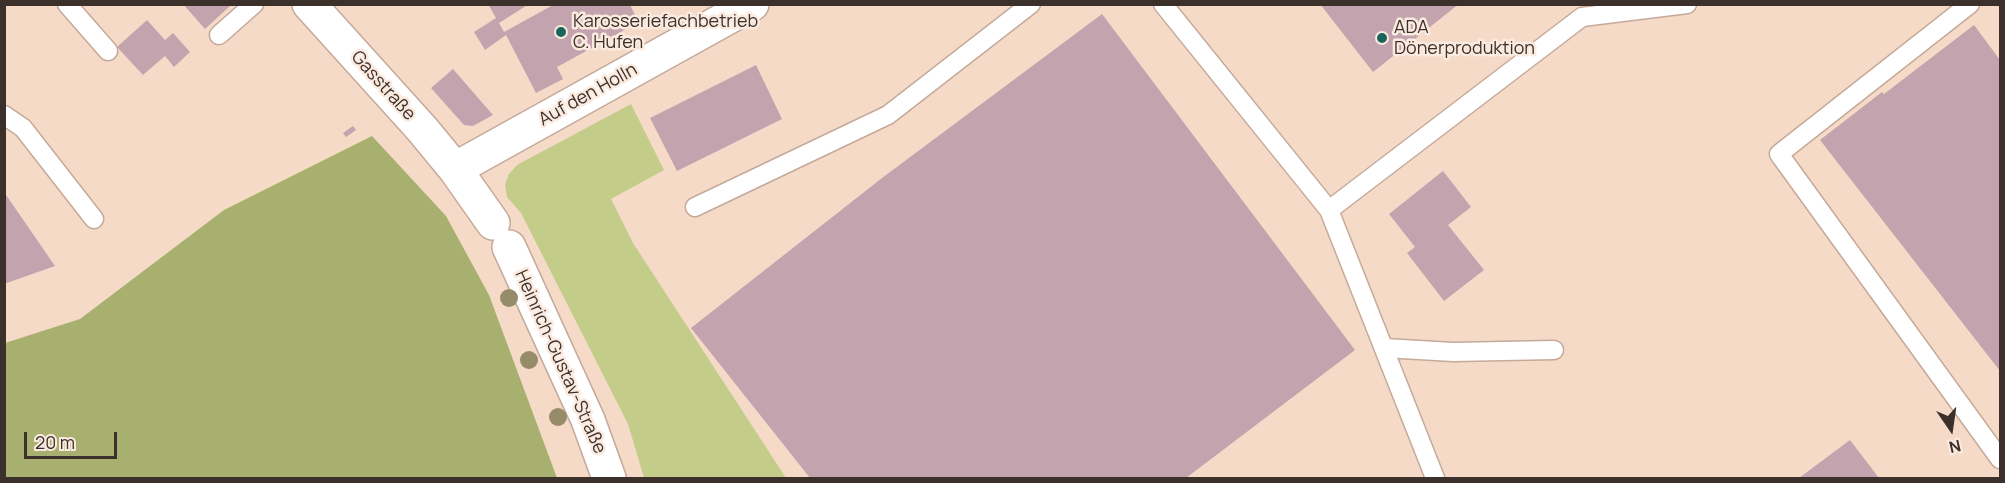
<!DOCTYPE html>
<meta charset="utf-8">
<style>
body{margin:0}
#map{position:relative;width:2005px;height:483px;overflow:hidden;background:#f6dac8;font-family:Manrope,sans-serif}
canvas{display:block}
.frame{position:absolute;inset:0;border:6px solid #3c312a;pointer-events:none}
.north{position:absolute;left:1921px;top:399px;width:60px;height:60px;-webkit-text-stroke:4px #fbeadf;paint-order:stroke;rotate:167deg;font-size:16px;font-weight:700;line-height:24px;text-align:center;color:#3c312a}
.north::after{content:'';display:block;margin:auto;width:21px;height:27px;background:#3c312a;clip-path:polygon(50% 0,100% 100%,50% 72%,0 100%)}
.scale{position:absolute;left:24px;top:432px;width:93px;height:27px;box-sizing:border-box;border:3px solid #3c312a;border-top:0;padding-left:8px;font-size:18px;line-height:21px;white-space:nowrap;color:#3c312a;-webkit-text-stroke:4px #fbeadf;paint-order:stroke}
</style>
<div id="map">
<canvas width="2005" height="483"></canvas>
<div class="frame"></div>
<div class="north">N</div>
<div class="scale">20 m</div>
</div>
<script>
const ctx = document.querySelector('canvas').getContext('2d');
ctx.lineJoin = 'round';
function fillPath(path, color) { ctx.fillStyle = color; ctx.fill(path, 'evenodd'); }
const poly = rows => new Path2D(rows.map(r => 'M' + r).join(''));
function trace(path, color, width, dash) { ctx.strokeStyle = color; ctx.lineWidth = width; ctx.lineCap = dash ? 'butt' : 'round'; ctx.setLineDash(dash || []); ctx.stroke(path); }
function drawText(font, color, halo, rows, align = 'center') {
  ctx.font = font + ' Manrope,sans-serif'; ctx.lineWidth = 5; ctx.setLineDash([]); ctx.textBaseline = 'middle'; ctx.strokeStyle = halo; ctx.fillStyle = color; for (const [text, x, y, turn = 0] of rows) {
    ctx.save(); ctx.translate(x, y); ctx.rotate((+turn || 0) * Math.PI / 180); ctx.textAlign = isNaN(turn) ? turn : align; if (halo) ctx.strokeText(text, 0, 0); ctx.fillText(text, 0, 0); ctx.restore();
  }
}
fillPath(poly([
 [631,104,664,170,611,199,633,243,786,478,644,478,628,424,521,213,507,197,505,185,509,174,517,165]
]), '#c3cd89');
fillPath(poly([
 [372,136,446,216,489,295,557,478,5,478,5,343,80,319,224,210]
]), '#a7b06e');
fillPath(poly([
 [183,4,229,4,230,6,205,29],
 [488,4,529,4,499,23,504,32,553,5,630,5,639,22,557,67,563,79,536,93,506,35,485,50,474,32,496,18],
 [1320,4,1459,4,1373,72],
 [1102,14,1355,350,1186,478,810,478,691,328,882,178],
 [147,20,165,40,173,33,190,52,174,67,165,56,143,75,117,47],
 [1974,25,2000,60,2000,371,1820,140,1882,92,1884,94],
 [756,65,782,119,677,171,650,118],
 [453,69,493,115,473,126,464,125,431,88],
 [353,126,356,130,346,137,343,133],
 [1443,171,1471,207,1448,225,1484,270,1444,301,1407,253,1415,247,1389,214],
 [4,192,55,266,4,284],
 [1850,440,1879,478,1799,478]
]), '#c3a4ae');
const lane = poly([
 [67,4,108,51],
 [1163,4,1329,210,1582,17,1687,4],
 [1970,4,1779,154,2000,459],
 [219,35,254,4],
 [4,115,23,128,94,219],
 [695,207,888,115,1031,4],
 [1329,210,1435,478],
 [1385,348,1453,352,1554,350]
]);
const secondary = poly([
 [309,4,422,129,455,169,493,223],
 [455,169,752,4],
 [509,247,588,420,609,478]
]);
trace(lane, '#c5a999', 21);
trace(secondary, '#c5a999', 36);
trace(lane, '#fff', 18);
trace(secondary, '#fff', 33);
ctx.fillStyle = '#968c69';
for (const [x, y] of [
 [509,298],
 [529,360],
 [558,417]
]) { ctx.beginPath(); ctx.arc(x, y, 9, 0, 2 * Math.PI); ctx.fill(); }
for (const [x, y, r, color] of [
 [561,32,6,"#1a645b"],
 [1382,38,6,"#1a645b"]
]) { const dot = new Path2D(); dot.arc(x, y, r, 0, 2 * Math.PI); ctx.fillStyle = color; ctx.fill(dot); trace(dot, '#fbeadf', 2); }
drawText('18px', '#3c312a', '#fbeadf', [
 ["Karosseriefachbetrieb",573,22],
 ["C. Hufen",573,43],
 ["ADA",1394,28],
 ["Dönerproduktion",1394,49]
], 'left');
drawText('18px', '#3c312a', '#fbeadf', [
 ["Gasstraße",383,86,48],
 ["Auf den Holln",588,95,-29],
 ["Heinrich-Gustav-Straße",560,362,66]
]);
</script>
